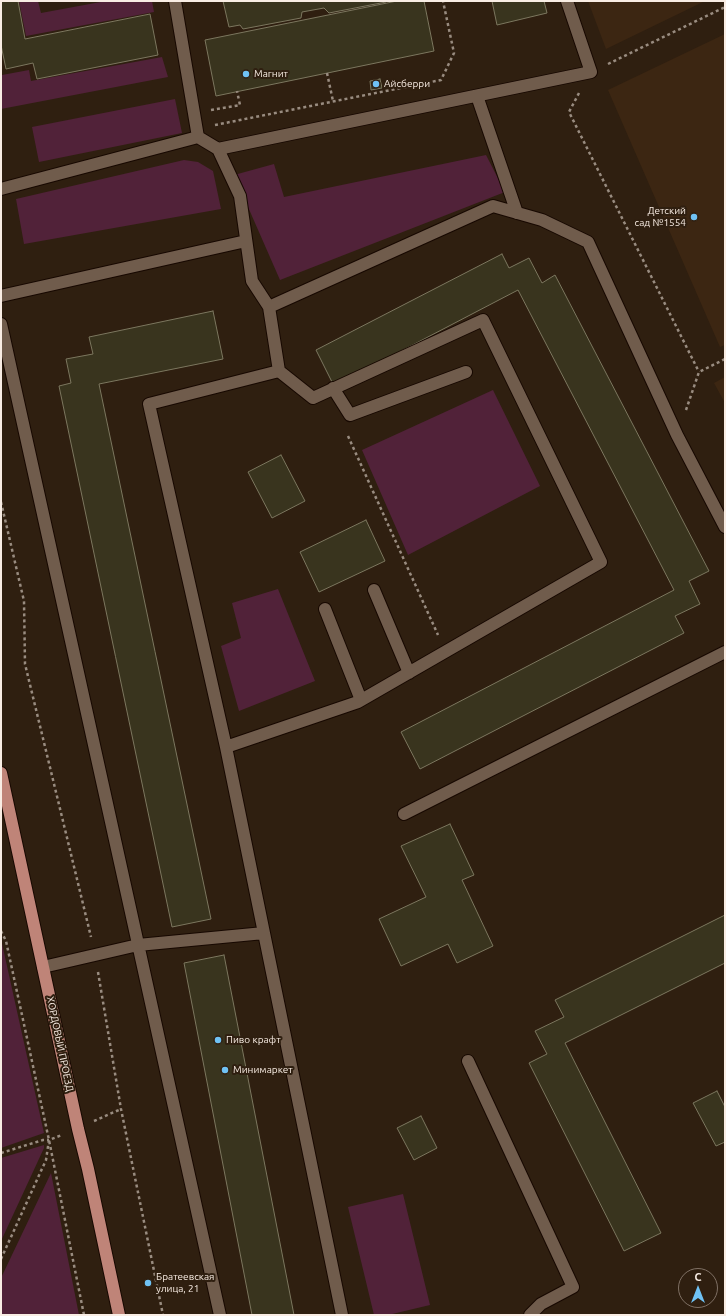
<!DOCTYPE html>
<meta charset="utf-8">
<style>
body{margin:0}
#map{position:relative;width:726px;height:1316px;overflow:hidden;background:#2f1f10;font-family:Ubuntu,sans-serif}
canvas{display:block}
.frame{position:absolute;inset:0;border:2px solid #f9ede4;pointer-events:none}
.north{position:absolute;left:678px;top:1268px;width:40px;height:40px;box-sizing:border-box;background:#2f1f10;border:1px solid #807165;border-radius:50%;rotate:0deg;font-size:11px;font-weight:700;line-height:16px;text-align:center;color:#f9ede4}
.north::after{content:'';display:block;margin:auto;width:14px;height:18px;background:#6fc2f4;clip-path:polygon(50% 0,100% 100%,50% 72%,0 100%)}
</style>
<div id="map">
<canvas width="726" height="1316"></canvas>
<div class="frame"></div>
<div class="north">С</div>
</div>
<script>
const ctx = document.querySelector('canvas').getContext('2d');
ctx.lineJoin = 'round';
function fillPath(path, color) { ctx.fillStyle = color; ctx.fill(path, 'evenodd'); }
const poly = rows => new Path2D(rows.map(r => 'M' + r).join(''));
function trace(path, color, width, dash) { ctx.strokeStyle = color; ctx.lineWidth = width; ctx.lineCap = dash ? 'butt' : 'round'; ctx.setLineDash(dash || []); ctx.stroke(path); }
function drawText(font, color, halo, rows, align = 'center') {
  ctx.font = font + ' Ubuntu,sans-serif'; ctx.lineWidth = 4; ctx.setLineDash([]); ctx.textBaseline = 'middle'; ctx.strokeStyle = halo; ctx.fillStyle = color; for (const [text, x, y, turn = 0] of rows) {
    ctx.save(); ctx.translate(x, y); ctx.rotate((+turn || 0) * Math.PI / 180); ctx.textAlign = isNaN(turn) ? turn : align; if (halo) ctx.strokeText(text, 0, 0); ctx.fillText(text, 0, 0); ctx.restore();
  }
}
fillPath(poly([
 [588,1,705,1,606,49],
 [725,34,725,345,720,347,608,90],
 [725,377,725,403,714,383]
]), '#3c2612');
fillPath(poly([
 [19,1,38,1,41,13,106,1,152,1,154,12,26,36],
 [162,57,168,77,1,109,1,70,2,75,29,70,31,81],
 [175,99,182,133,39,162,32,127],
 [486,155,505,192,280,280,234,175,274,164,284,197],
 [184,160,198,162,213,171,221,209,24,244,16,199],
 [493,390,540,486,408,555,362,450],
 [278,589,315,681,239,711,221,646,241,638,232,603],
 [1,939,44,1133,1,1148],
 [44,1145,44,1148,1,1241,1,1158],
 [51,1173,79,1315,1,1315,1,1278],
 [403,1194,430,1305,388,1315,374,1315,348,1207]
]), '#512239');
const building = poly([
 [1,1,18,1,25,39,150,14,158,55,37,79,33,63,6,69,1,45,1,1],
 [223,1,386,1,386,2,329,13,324,8,302,12,301,18,243,29,240,25,229,27,223,1],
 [397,1,424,1,434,51,216,96,205,40,397,1],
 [492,1,544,1,547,13,497,25,492,1],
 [380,79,382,88,371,90,370,81,380,79],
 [502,254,509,268,529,258,542,283,555,275,709,571,689,581,700,604,675,616,684,633,420,769,401,732,674,590,518,290,334,386,316,350,502,254],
 [213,311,223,359,99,384,211,919,172,927,59,386,71,383,66,359,93,354,89,337,213,311],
 [281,455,305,501,272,518,248,472,281,455],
 [366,520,385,561,319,592,300,552,366,520],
 [450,824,474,875,462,880,493,946,457,963,448,944,401,966,379,919,426,897,401,846,450,824],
 [725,915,725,963,565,1043,661,1233,624,1251,529,1063,547,1054,535,1031,564,1017,555,1000,725,915],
 [224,955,294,1315,252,1315,184,963,224,955],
 [717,1091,725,1107,725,1142,716,1146,693,1103,717,1091],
 [421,1116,437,1148,414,1160,397,1128,421,1116]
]);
fillPath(building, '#39341e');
trace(building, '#7c775f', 1);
const minor = poly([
 [175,1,198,137],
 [477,96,517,213],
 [218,149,591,72,567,1],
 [1,189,198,137,218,149,240,196,252,281,269,307,279,371,149,404,226,747,342,1315],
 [1,296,246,241],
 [269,307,493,206,542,220,588,242,677,435,725,527],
 [1,324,220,1315],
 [333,388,350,415,466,372],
 [374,590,409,673],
 [325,609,361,700],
 [226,747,358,702,601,562,483,320,313,398,279,371],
 [404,814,725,652],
 [43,967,138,945,264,933],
 [468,1061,573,1287,541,1304,530,1315]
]);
const major = poly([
 [1,773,78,1129,88,1169,119,1315]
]);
trace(minor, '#170800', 14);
trace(major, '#170800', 14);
trace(poly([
 [608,64,725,7],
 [327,73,333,101],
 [579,93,569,112,699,372],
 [211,110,240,105,237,91],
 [215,125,441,80,454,53,443,1],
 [686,410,699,372,725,359],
 [348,436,438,635],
 [1,502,24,601,25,664,91,937],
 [1,931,6,941,49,1140,84,1315],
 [98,972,121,1109,163,1315],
 [94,1121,121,1109],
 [1,1153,43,1140,49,1140],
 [1,1259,46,1160,49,1140,62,1135]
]), '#998c80', 2.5, [3, 3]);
trace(minor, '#705c4c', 12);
trace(major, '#bf8478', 12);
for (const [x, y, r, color] of [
 [246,74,4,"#6fc2f4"],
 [376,84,4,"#6fc2f4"],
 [694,217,4,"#6fc2f4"],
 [218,1040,4,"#6fc2f4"],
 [225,1070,4,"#6fc2f4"],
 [148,1283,4,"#6fc2f4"]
]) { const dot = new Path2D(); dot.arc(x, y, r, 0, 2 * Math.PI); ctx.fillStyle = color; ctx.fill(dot); trace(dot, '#2f1f10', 1.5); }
drawText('10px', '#f9ede4', '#2f1f10', [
 ["Магнит",254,74],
 ["Айсберри",384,84],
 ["Детский",686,211,"right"],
 ["сад №1554",686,223,"right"],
 ["Пиво крафт",226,1040],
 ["Минимаркет",233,1070],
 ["Братеевская",156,1277],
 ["улица, 21",156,1289]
], 'left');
drawText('10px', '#f9ede4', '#2f1f10', [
 ["ХОРДОВЫЙ ПРОЕЗД",60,1044,78]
]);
</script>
